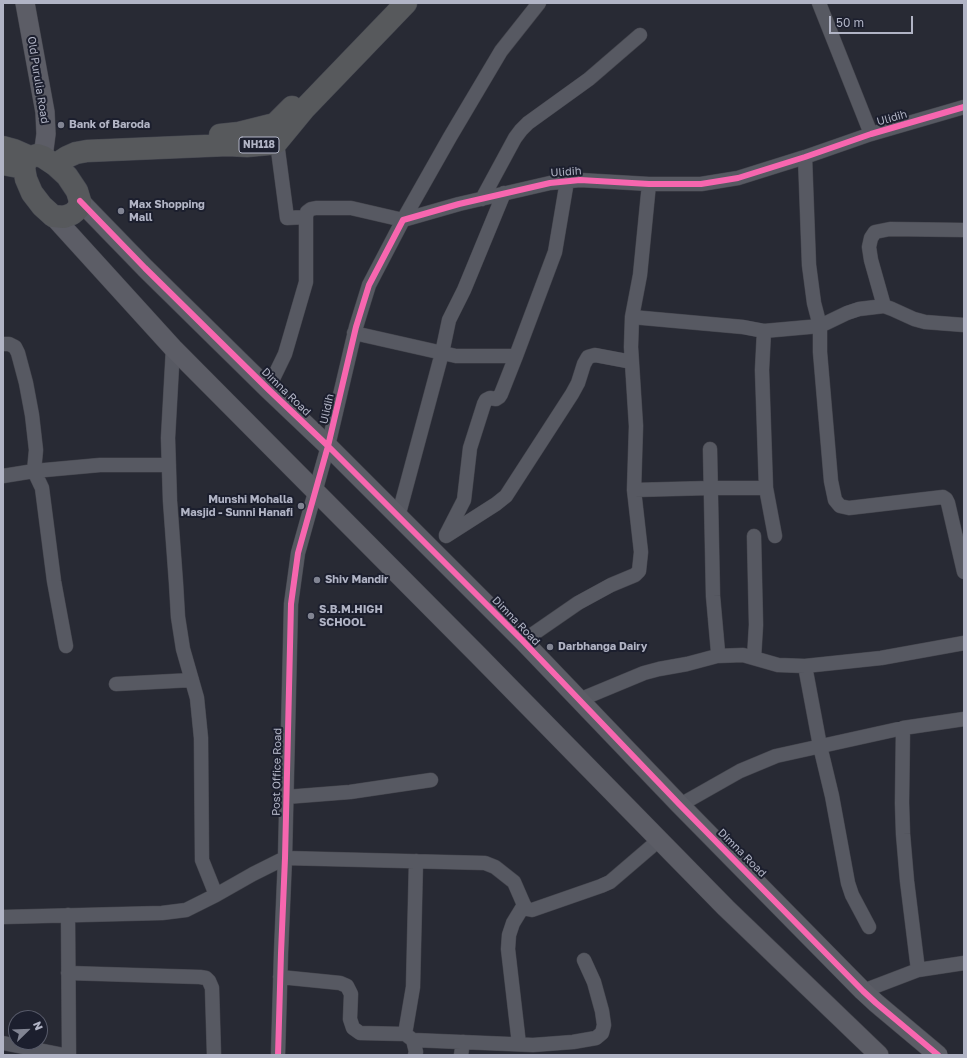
<!DOCTYPE html>
<style>
body{margin:0}
#map{position:relative;width:967px;height:1058px;overflow:hidden;background:#282a34;font-family:"Golos Text",sans-serif}
canvas{display:block}
.frame{position:absolute;inset:0;border:4px solid #b1b4c5;pointer-events:none}
.north{position:absolute;left:8px;top:1010px;width:40px;height:40px;box-sizing:border-box;background:#1c1f2e;border:1px solid #585b6a;border-radius:50%;rotate:67deg;font-size:11px;font-weight:700;line-height:16px;text-align:center;color:#b1b4c5}
.north::after{content:'';display:block;margin:auto;width:14px;height:18px;background:#818492;clip-path:polygon(50% 0,100% 100%,50% 72%,0 100%)}
.scale{position:absolute;left:829px;top:16px;width:84px;height:18px;box-sizing:border-box;border:2px solid #b1b4c5;border-top:0;padding-left:5px;font-size:12px;line-height:14px;white-space:nowrap;color:#b1b4c5;-webkit-text-stroke:3px #1c1f2e;paint-order:stroke}
</style>
<div id="map">
<canvas width="967" height="1058"></canvas>
<div class="frame"></div>
<div class="north">N</div>
<div class="scale">50 m</div>
</div>
<script>
const ctx = document.querySelector('canvas').getContext('2d');
ctx.lineJoin = 'round';
const poly = rows => new Path2D(rows.map(r => 'M' + r).join(''));
function trace(path, color, width, dash) { ctx.strokeStyle = color; ctx.lineWidth = width; ctx.lineCap = dash ? 'butt' : 'round'; ctx.setLineDash(dash || []); ctx.stroke(path); }
function drawText(font, color, halo, rows, align = 'center') {
  ctx.font = font + ' "Golos Text",sans-serif'; ctx.lineWidth = 4; ctx.setLineDash([]); ctx.textBaseline = 'middle'; ctx.strokeStyle = halo; ctx.fillStyle = color; for (const [text, x, y, turn = 0] of rows) {
    ctx.save(); ctx.translate(x, y); ctx.rotate((+turn || 0) * Math.PI / 180); ctx.textAlign = isNaN(turn) ? turn : align; if (halo) ctx.strokeText(text, 0, 0); ctx.fillText(text, 0, 0); ctx.restore();
  }
}
const street = poly([
 [819,3,871,134],
 [276,135,287,218,306,217],
 [805,157,809,265,814,303,820,326,820,352,831,481,835,500,840,506,849,508,943,497,946,499,948,503,964,572],
 [482,199,515,138,521,130,528,123,589,79,640,35],
 [884,306,871,260,869,247,871,238,875,232,890,229,964,230],
 [632,317,743,327,764,331,820,326,847,313,859,309,884,306,892,309,914,319,925,322,964,325],
 [764,331,762,370,766,488,775,536],
 [354,333,456,356,516,356],
 [3,344,9,344,15,347,18,353,26,383,32,415,36,450,34,471,42,488,54,581,66,646],
 [173,348,168,438,170,501,176,583,178,617,183,649,197,698,201,738,202,860,216,895],
 [268,389,285,354,306,282,306,217,307,212,311,209,316,208,351,208,403,220,450,137,501,51,539,3],
 [3,476,34,471,100,465,169,465],
 [634,490,710,488,766,488],
 [398,517,442,353,449,320,464,290,504,193],
 [446,535,464,500,470,448,484,404,486,400,490,398,496,399,499,397,501,394,516,356,555,252,567,181],
 [446,536,496,504,506,496,572,394,578,383,584,364,588,357,595,355,632,362],
 [754,536,756,625,754,658],
 [523,641,578,603,611,585,635,575,639,571,641,552,634,490,636,426,631,347,632,317,640,275,649,184],
 [717,656,743,655,778,665,805,666,881,658,964,643],
 [805,666,820,746,832,796,848,883,852,895,869,927],
 [116,684,192,680],
 [579,700,644,673,659,669,687,664,717,656,718,652,713,596,710,449],
 [903,728,902,803,903,834,907,881,918,970],
 [286,797,350,792,431,780],
 [680,805,740,771,776,756,903,728,964,719],
 [68,915,69,1055],
 [3,917,162,913,186,910,216,895,253,874,285,858,485,863,495,867,514,882,524,905,527,909,532,910,601,886,610,882,659,840],
 [68,973,200,977,206,978,209,981,212,988,214,1055],
 [280,977,340,983,347,986,351,994,350,1019,353,1028,360,1033,405,1034,413,1040,416,1052,415,1055],
 [863,991,918,970,964,963],
 [405,1034,413,987,416,861],
 [413,1040,533,1045,573,1042,596,1038,602,1033,604,1025,602,1011,594,982,584,960],
 [3,1043,64,1055],
 [519,1044,508,949,509,935,513,923,524,905],
 [278,1055,281,953,285,858,291,604,298,553,328,446,356,327,369,285,403,220,459,204,550,183,580,180,649,184,701,184,738,178,805,157,871,134,964,107],
 [461,1055,463,1042]
]);
const secondary = poly([
 [25,3,45,112,46,134,43,157],
 [80,201,145,268,268,389,328,446,523,641,680,805,863,991,876,1003,938,1055],
 [53,216,173,348,478,655,726,908,879,1055]
]);
const highway = poly([
 [220,135,239,133,275,124,292,107],
 [3,147,14,150,30,157],
 [37,155,43,157,55,165,67,176,77,191,80,201,78,209,72,214,64,217,53,216,42,206,32,193,26,179,24,168,26,161,30,157,37,155],
 [3,164,24,168],
 [55,165,67,157,76,153,87,151,228,145,247,146,269,144,277,142,305,108,406,3]
]);
trace(street, '#44454d', 15);
trace(secondary, '#44454d', 20);
trace(highway, '#44464f', 23);
trace(street, '#575962', 14);
trace(secondary, '#5c5d66', 19);
trace(highway, '#57595c', 22);
trace(poly([
 [80,201,145,268,268,389,328,446,523,641,680,805,863,991,876,1003,938,1055],
 [278,1055,281,953,285,858,291,604,298,553,328,446,356,327,369,285,403,220,459,204,550,183,580,180,649,184,701,184,738,178,805,157,871,134,964,107]
]), '#f766af', 6);
for (const [x, y, r, color] of [
 [61,125,4,"#818492"],
 [121,211,4,"#818492"],
 [301,506,4,"#818492"],
 [317,580,4,"#818492"],
 [311,616,4,"#818492"],
 [550,647,4,"#818492"]
]) { const dot = new Path2D(); dot.arc(x, y, r, 0, 2 * Math.PI); ctx.fillStyle = color; ctx.fill(dot); trace(dot, '#1c1f2e', 1.5); }
for (const [x, y, w] of [
 [259,145,40]
]) { const box = new Path2D(); box.roundRect(x - w / 2, y - 8, w, 16, 3); ctx.fillStyle = '#1c1f2e'; ctx.fill(box); trace(box, '#b1b4c5', 1); }
drawText('bold 10px', '#b1b4c5', null, [
 ["NH118",259,145]
]);
drawText('11px', '#b1b4c5', '#1c1f2e', [
 ["Old Purulia Road",38,80,81],
 ["Ulidih",892,118,-16],
 ["Ulidih",566,172,-4],
 ["Dimna Road",286,392,44],
 ["Ulidih",327,409,-77],
 ["Dimna Road",516,621,46],
 ["Post Office Road",277,772,-89],
 ["Dimna Road",742,853,45]
]);
drawText('bold 11px', '#b1b4c5', '#1c1f2e', [
 ["Bank of Baroda",69,125],
 ["Max Shopping",129,205],
 ["Mall",129,218],
 ["Munshi Mohalla",293,500,"right"],
 ["Masjid - Sunni Hanafi",293,513,"right"],
 ["Shiv Mandir",325,580],
 ["S.B.M.HIGH",319,610],
 ["SCHOOL",319,623],
 ["Darbhanga Dairy",558,647]
], 'left');
</script>
